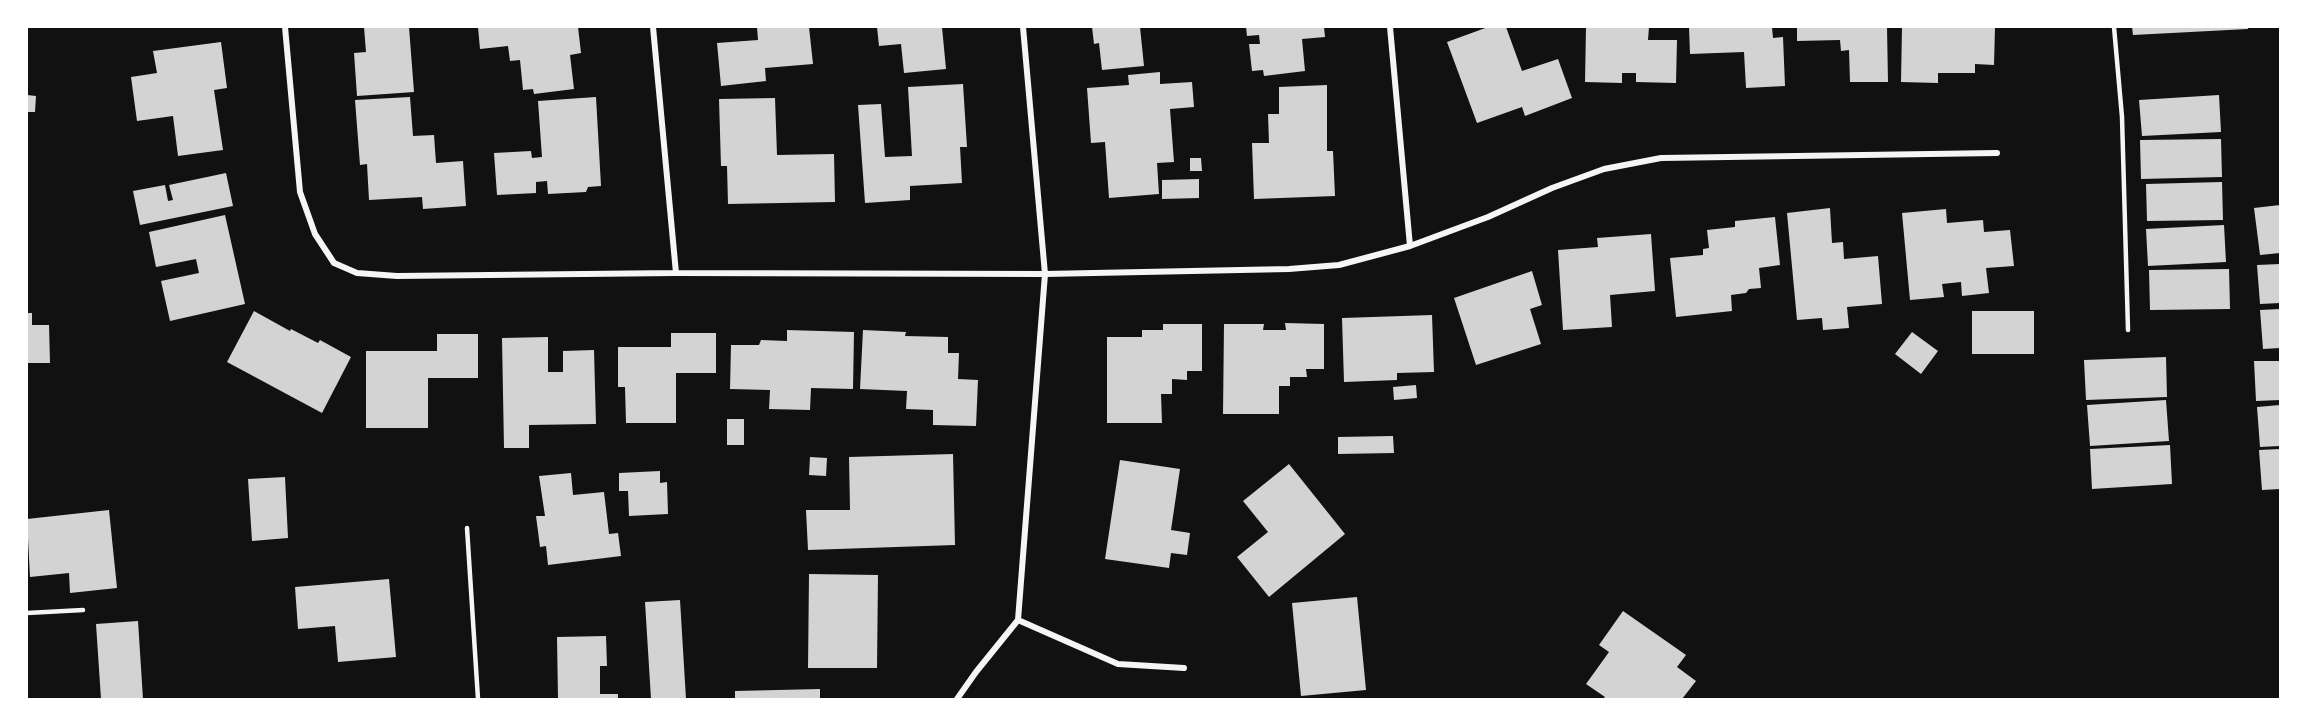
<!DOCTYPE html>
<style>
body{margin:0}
#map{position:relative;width:2307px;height:726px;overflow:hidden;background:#111;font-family:"Noto Sans",sans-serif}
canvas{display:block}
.frame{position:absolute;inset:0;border:28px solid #fff;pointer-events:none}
</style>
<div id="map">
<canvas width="2307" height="726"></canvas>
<div class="frame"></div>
</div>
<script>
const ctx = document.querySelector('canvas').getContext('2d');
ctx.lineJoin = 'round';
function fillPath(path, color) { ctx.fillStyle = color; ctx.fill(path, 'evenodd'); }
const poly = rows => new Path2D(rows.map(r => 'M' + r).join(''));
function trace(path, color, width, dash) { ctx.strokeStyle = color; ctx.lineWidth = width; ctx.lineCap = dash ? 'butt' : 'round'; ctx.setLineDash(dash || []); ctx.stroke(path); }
fillPath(poly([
 [364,27,409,27,414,92,357,96,354,53,366,52],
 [478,27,578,27,581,53,570,55,574,89,534,94,533,89,523,90,520,60,510,61,508,46,480,49],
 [757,27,809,27,813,64,765,68,766,81,721,86,717,43,758,40],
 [877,27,942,27,946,69,904,73,901,44,879,46],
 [1092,27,1140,27,1144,66,1102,70,1099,43,1094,44],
 [1246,27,1324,27,1325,37,1302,39,1305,71,1264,76,1263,70,1252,71,1249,44,1260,44,1259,35,1247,36],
 [1488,27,1506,27,1522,71,1558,59,1572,98,1525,116,1522,107,1477,123,1447,42],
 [1586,27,1649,27,1648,40,1677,40,1676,83,1636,82,1636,73,1622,73,1622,83,1585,82],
 [1689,27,1772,27,1773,38,1783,37,1785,86,1746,88,1744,52,1690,54],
 [1797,27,1887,27,1888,82,1850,82,1849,50,1841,51,1840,40,1797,41],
 [1902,27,1995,27,1994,65,1975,64,1975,73,1938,73,1938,83,1901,82],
 [2132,27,2248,27,2248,29,2133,35],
 [221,42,227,88,214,90,223,150,178,156,173,116,137,121,131,77,157,73,153,51],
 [1160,72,1160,84,1192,82,1194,107,1170,109,1174,162,1157,163,1159,194,1109,198,1105,142,1091,143,1087,88,1129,85,1128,75],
 [963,84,967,147,960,147,962,183,910,186,910,200,865,203,858,105,881,104,885,157,912,156,908,87],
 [1327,85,1327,151,1333,151,1335,196,1254,199,1252,143,1269,143,1268,114,1279,114,1279,87],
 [27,95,36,96,35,112,27,112],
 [2219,95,2221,132,2142,136,2139,100],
 [410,97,413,136,434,135,436,163,463,161,466,206,423,209,422,197,369,200,367,164,360,165,355,100],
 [596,97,601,186,588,187,586,192,548,194,547,181,536,182,536,193,497,195,494,153,531,151,532,158,542,157,538,101],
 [775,98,777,155,834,154,835,202,728,204,727,166,721,166,719,99],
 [2221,139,2222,177,2141,179,2140,140],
 [1190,158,1201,158,1202,171,1190,171],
 [226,173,233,206,140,225,133,191,165,185,168,201,173,200,169,185],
 [1199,179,1199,198,1162,199,1162,180],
 [2222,182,2223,220,2147,221,2146,184],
 [2280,205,2280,253,2260,255,2254,208],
 [1830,208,1832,243,1843,242,1844,259,1878,256,1882,304,1847,307,1849,328,1823,330,1822,318,1797,320,1787,213],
 [1946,209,1947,223,1983,220,1984,232,2010,230,2014,266,1986,268,1989,293,1962,296,1961,282,1942,284,1944,297,1910,300,1902,213],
 [225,215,245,304,170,321,161,281,199,273,196,259,156,267,149,232],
 [1775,217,1780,265,1759,268,1761,288,1749,289,1746,293,1731,295,1732,311,1676,317,1670,258,1703,255,1703,249,1709,248,1707,230,1735,227,1735,221],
 [2224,225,2226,262,2148,266,2146,229],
 [1651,234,1655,291,1610,295,1612,327,1563,330,1558,250,1598,247,1597,238],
 [2280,264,2280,303,2260,304,2257,265],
 [2229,269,2230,309,2150,310,2149,270],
 [1532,271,1542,305,1530,309,1541,344,1476,365,1454,298],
 [2280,309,2280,348,2263,349,2260,310],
 [254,311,290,331,291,329,318,343,320,340,351,357,322,413,227,362],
 [1972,311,2034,311,2034,354,1972,354],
 [27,313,32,313,32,325,49,325,50,363,27,363],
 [1432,315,1434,372,1397,373,1397,380,1344,382,1342,318],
 [1285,323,1324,324,1324,369,1306,369,1307,377,1290,377,1290,386,1279,386,1279,414,1223,414,1224,324,1264,324,1263,330,1286,330],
 [1163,324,1202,324,1202,371,1187,371,1187,380,1172,379,1172,394,1161,394,1162,423,1107,423,1107,337,1142,337,1142,330,1163,330],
 [787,330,854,332,853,389,811,388,810,410,769,409,770,390,730,389,731,345,759,345,761,340,787,341],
 [863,330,906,332,905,336,948,337,948,353,959,353,958,379,978,380,976,426,933,425,933,410,906,409,907,391,860,389],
 [1912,332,1938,351,1921,374,1895,354],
 [671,333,716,333,716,373,676,373,676,423,626,423,625,387,618,387,618,347,671,347],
 [437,334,478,334,478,378,428,378,428,428,366,428,366,351,437,351],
 [548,337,548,372,563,372,563,351,594,350,596,424,529,425,529,448,504,448,502,338],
 [2166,357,2167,397,2086,400,2084,360],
 [2254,361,2280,361,2280,400,2256,401],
 [1416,385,1417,398,1394,400,1393,387],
 [2166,400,2169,441,2090,446,2087,405],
 [2280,405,2280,446,2260,447,2257,407],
 [727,419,744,419,744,445,727,445],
 [1393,436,1394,453,1338,454,1338,437],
 [2170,445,2172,484,2092,489,2090,449],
 [2280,449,2280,489,2262,490,2259,450],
 [953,454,955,545,808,550,806,510,850,510,849,457],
 [810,457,827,458,826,476,809,475],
 [1120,460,1180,469,1171,530,1190,533,1187,555,1171,553,1169,568,1105,559],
 [1289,464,1345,534,1269,597,1237,557,1268,532,1243,501],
 [660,471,660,483,667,482,668,514,629,516,628,491,619,491,619,473],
 [571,473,573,495,604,492,609,534,618,533,621,556,548,565,546,546,540,547,536,516,545,516,539,476],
 [285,477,288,538,252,541,248,479],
 [109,510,117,588,70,593,69,573,30,577,27,519],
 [809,574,878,575,877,668,808,668],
 [389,579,396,657,338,662,335,626,298,629,295,587],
 [1357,597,1366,690,1301,696,1292,603],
 [680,600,686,699,651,699,645,602],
 [1623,611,1686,655,1677,667,1696,681,1682,699,1603,699,1605,697,1586,684,1609,652,1599,645],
 [138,621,143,699,101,699,96,624],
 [606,636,607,666,600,666,600,694,618,694,618,699,558,699,557,637],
 [820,689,820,699,735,699,735,691]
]), '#d3d3d3');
trace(poly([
 [2114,27,2122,117,2128,330],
 [467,528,478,699],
 [27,613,83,610]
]), '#f5f5f5', 4.5);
trace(poly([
 [285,27,300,192,315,234,334,263,357,273,397,276,676,273,1045,274,1289,269,1339,265,1410,246,1488,217,1552,188,1604,169,1661,158,1997,153],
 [653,27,676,273],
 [1390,27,1410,246],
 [1018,620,1118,664,1184,668],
 [957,699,976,672,1018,620,1045,274,1023,27]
]), '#f5f5f5', 6);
</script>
